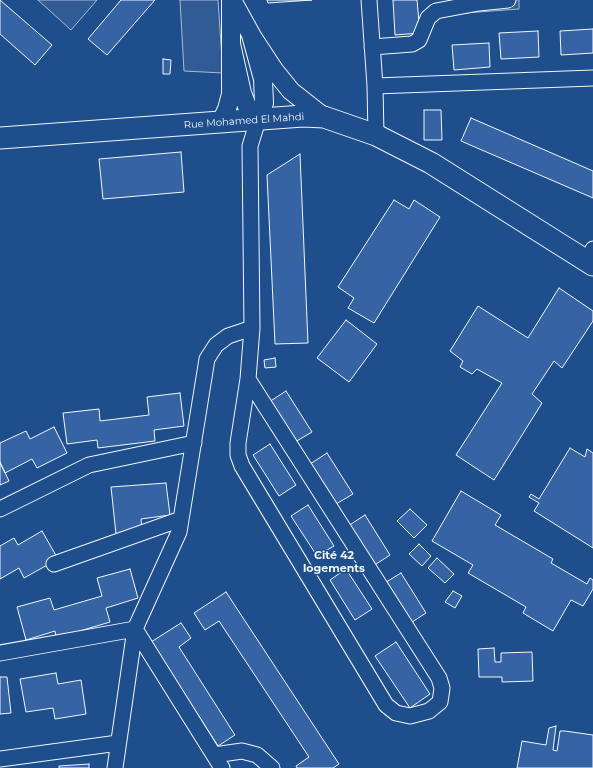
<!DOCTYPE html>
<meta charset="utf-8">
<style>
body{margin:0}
canvas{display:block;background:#1f4e8c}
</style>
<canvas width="593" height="768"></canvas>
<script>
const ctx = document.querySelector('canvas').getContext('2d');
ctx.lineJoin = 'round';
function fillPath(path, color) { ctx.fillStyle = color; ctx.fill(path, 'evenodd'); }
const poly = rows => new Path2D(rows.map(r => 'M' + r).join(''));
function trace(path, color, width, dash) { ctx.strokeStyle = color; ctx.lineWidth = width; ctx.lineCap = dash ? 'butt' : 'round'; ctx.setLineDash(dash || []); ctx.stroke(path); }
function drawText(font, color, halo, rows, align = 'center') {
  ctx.font = font + ' Montserrat,sans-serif'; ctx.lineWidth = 3; ctx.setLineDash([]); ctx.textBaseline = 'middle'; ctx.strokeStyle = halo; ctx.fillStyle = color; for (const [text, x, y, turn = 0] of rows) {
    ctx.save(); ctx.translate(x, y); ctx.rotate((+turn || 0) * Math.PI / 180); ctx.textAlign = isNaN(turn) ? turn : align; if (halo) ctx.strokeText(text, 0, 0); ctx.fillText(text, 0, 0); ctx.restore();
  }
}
const built = poly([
 [38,0,97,0,71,30,38,0],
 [180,0,218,0,223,73,184,71,180,0],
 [449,0,519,0,519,9,451,14,449,0]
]);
fillPath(built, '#305b95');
trace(built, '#a8bbd7', 1);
const building = poly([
 [0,0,52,45,35,65,0,34,0,0],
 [121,0,155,0,107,55,88,39,121,0],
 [267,0,312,0,268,3,267,0],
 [393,0,417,0,420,33,395,35,393,0],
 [593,29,593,53,561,55,560,31,593,29],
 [538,31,539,57,501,59,499,33,538,31],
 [489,43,490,67,454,70,452,45,489,43],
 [163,59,171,60,170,74,163,74,163,59],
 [424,110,441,110,442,140,424,140,424,110],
 [471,118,593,171,593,198,461,141,471,118],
 [181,152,184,192,103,199,99,159,181,152],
 [300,154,308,343,275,344,267,175,300,154],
 [394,200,409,209,414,200,440,217,374,323,348,308,354,298,338,287,394,200],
 [559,288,593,311,593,321,562,368,554,361,532,394,542,403,494,480,456,455,502,383,477,369,472,374,460,367,463,361,450,351,478,306,528,338,559,288],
 [346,320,377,344,349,382,317,358,346,320],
 [275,358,276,367,265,368,264,360,275,358],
 [286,391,312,432,295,442,269,402,286,391],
 [180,393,184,426,154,430,155,441,98,448,97,440,67,444,63,413,99,409,100,421,149,415,147,397,180,393],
 [54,427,67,453,37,468,32,459,5,473,0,463,0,443,26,431,30,439,54,427],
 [270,444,296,485,279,496,253,455,270,444],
 [570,448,585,457,587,449,593,453,593,548,534,511,539,503,529,497,531,494,539,499,570,448],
 [327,453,353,494,336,504,310,464,327,453],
 [0,462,9,481,0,485,0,462],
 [166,483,170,515,141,519,142,531,116,534,111,487,166,483],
 [461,491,501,515,495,525,553,559,551,563,587,584,590,578,593,580,593,589,583,606,571,600,553,631,523,613,526,607,468,573,473,565,432,541,461,491],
 [308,505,334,546,317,556,291,516,308,505],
 [410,509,427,525,414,538,397,521,410,509],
 [365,515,390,555,373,566,348,526,365,515],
 [42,531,58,559,24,578,19,568,0,579,0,546,14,538,18,545,42,531],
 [419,544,431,556,422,566,409,554,419,544],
 [437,558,454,574,445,583,428,568,437,558],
 [130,569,138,598,106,608,110,622,56,638,55,631,26,640,17,607,50,598,54,610,102,596,97,578,130,569],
 [346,569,372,609,355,620,330,580,346,569],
 [401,573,426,613,409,624,383,584,401,573],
 [453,591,462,596,455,608,445,602,453,591],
 [226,592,339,764,333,768,297,768,296,766,309,757,219,621,205,630,194,613,226,592],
 [181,623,191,638,179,647,235,735,218,746,151,642,181,623],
 [396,642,430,694,410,708,375,656,396,642],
 [494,648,495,662,501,662,501,653,532,652,533,681,502,682,502,677,479,677,478,649,494,648],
 [56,673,58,684,81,680,86,714,55,719,53,708,26,712,20,679,56,673],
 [0,677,7,677,11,713,0,714,0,677],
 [556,726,553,750,557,751,560,731,565,731,593,735,593,768,517,768,522,741,546,745,549,728,556,726],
 [89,764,89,768,59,768,59,766,89,764]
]);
fillPath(building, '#3563a3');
trace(building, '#f2f6ff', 1);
const minor = poly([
 [369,0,375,86,376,135],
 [479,0,479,3,508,0],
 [372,47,412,44,419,40,428,18,436,11,479,3],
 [375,86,593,78],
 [587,262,593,249],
 [248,379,439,678,442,688,440,702,429,711,410,716,396,713,386,705,242,466,238,455,238,443,248,379,252,328,250,146,258,120],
 [0,509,89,465,194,443],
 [54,564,181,519],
 [0,653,135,629,222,768],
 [214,755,242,751,257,755,272,768],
 [0,759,118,743],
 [115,768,135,629,179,532,207,359,216,345,228,336,252,328]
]);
const tertiary = poly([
 [232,0,253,38,274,70,291,91,324,117],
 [231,44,242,93,248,109,258,120,264,103,263,79,251,35],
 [221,122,227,109,231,94,231,0]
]);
const secondary = poly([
 [0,138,303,116,324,117,376,135,431,163,593,265]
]);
trace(minor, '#f2f6ff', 17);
trace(tertiary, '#f2f6ff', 20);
trace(secondary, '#f2f6ff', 23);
trace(minor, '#1f4e8c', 15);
trace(tertiary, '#1f4e8c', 18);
trace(secondary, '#1f4e8c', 21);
drawText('10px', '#f2f6ff', '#1f4e8c', [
 ["Rue Mohamed El Mahdi",244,121,-4]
]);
drawText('bold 11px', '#f2f6ff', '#1f4e8c', [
 ["Cité 42",334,556],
 ["logements",334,569]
]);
</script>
